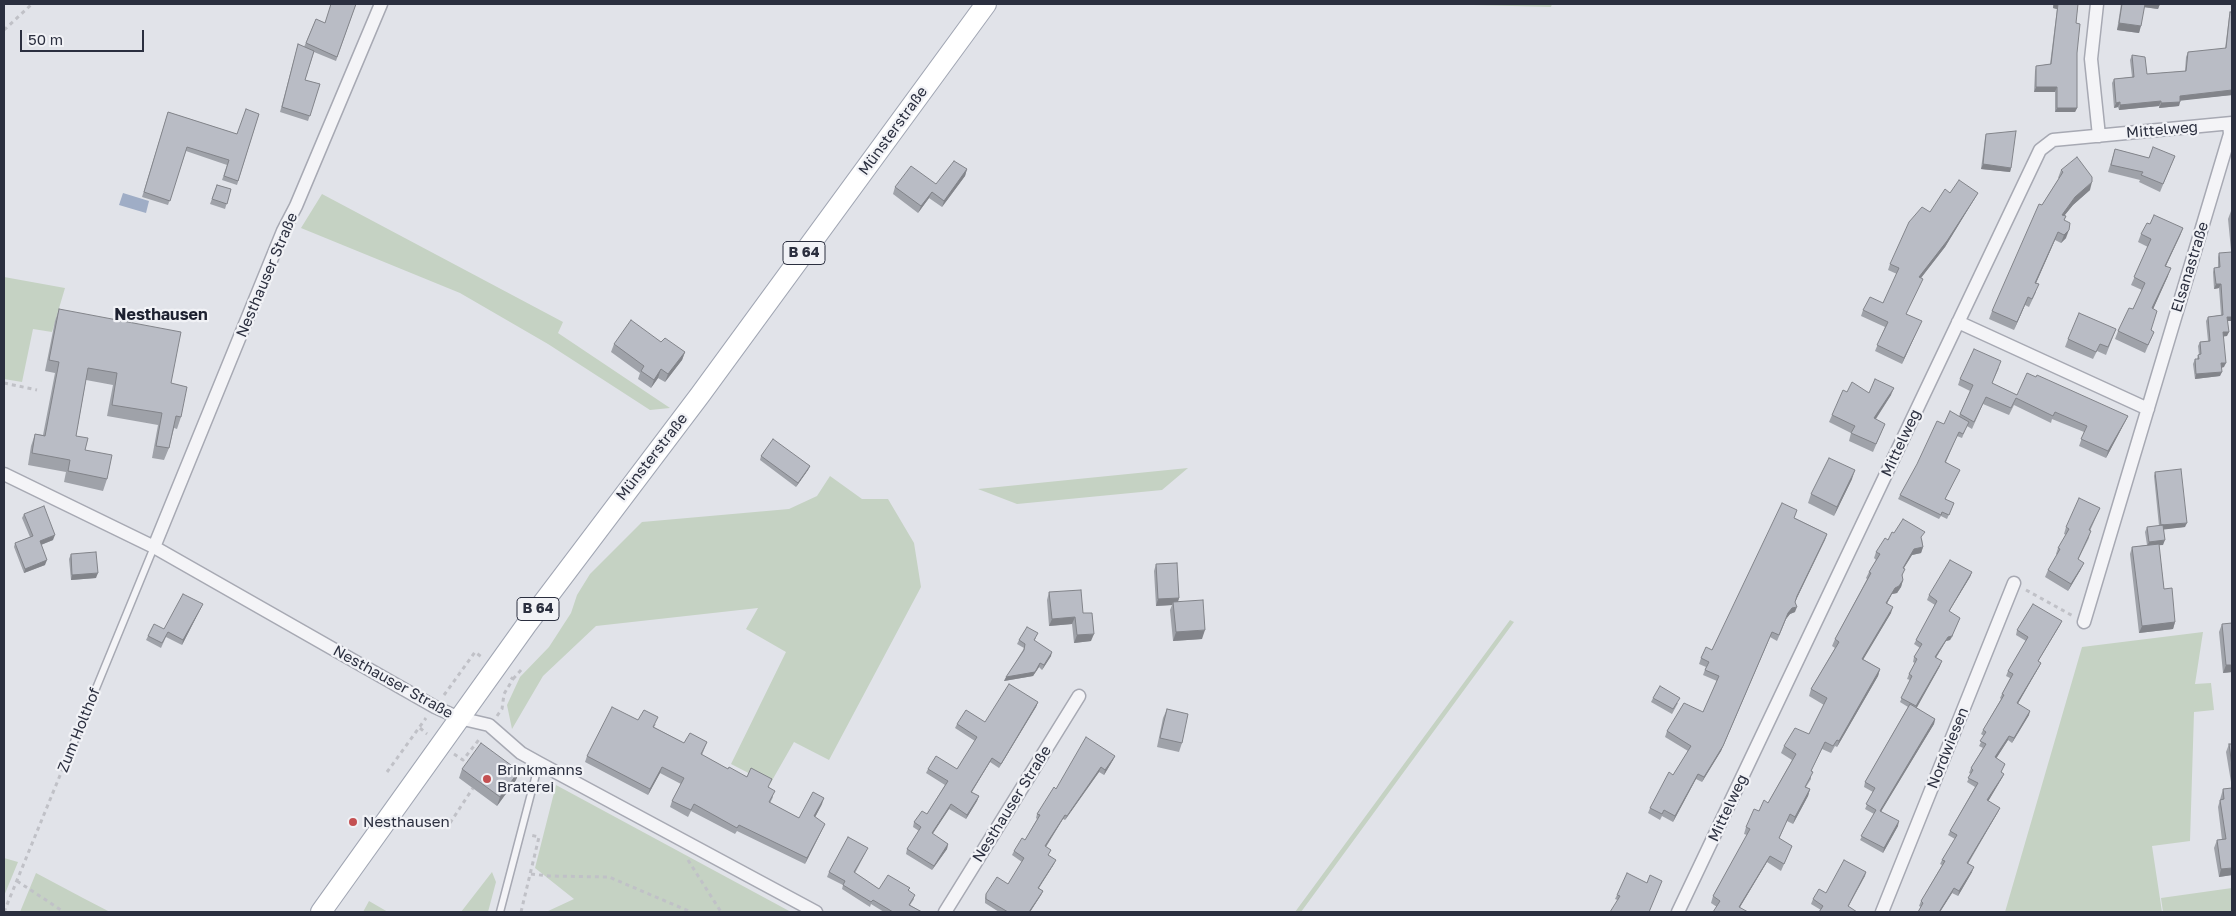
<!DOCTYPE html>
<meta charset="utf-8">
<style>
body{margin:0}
#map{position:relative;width:2236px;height:916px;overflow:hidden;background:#e1e3e9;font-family:"Golos Text",sans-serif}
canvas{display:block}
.frame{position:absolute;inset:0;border:5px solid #2b2f3f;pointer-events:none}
.scale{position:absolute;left:20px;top:30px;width:124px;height:22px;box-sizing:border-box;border:2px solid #2b2f3f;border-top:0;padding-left:6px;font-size:15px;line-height:18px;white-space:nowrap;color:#2b2f3f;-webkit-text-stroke:4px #f1f2f6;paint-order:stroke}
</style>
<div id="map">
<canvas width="2236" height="916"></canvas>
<div class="frame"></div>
<div class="scale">50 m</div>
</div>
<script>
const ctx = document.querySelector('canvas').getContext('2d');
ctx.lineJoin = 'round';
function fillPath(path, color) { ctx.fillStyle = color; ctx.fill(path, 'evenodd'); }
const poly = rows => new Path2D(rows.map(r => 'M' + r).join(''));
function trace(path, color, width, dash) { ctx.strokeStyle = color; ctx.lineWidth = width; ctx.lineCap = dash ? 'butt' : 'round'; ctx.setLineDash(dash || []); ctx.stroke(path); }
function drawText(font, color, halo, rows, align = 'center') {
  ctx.font = font + ' "Golos Text",sans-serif'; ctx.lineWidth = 4.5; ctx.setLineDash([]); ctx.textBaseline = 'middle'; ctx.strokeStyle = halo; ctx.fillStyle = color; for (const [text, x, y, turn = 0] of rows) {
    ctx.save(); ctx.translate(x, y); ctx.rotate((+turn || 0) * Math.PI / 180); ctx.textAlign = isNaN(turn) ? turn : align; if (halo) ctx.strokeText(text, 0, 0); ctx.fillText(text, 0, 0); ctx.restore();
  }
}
fillPath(poly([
 [1434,4,1552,4,1551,7],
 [322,194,563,322,558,333,670,408,650,410,548,344,460,293,301,228],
 [4,277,65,288,52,332,33,329,22,382,4,379],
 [1188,468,1162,490,1017,504,978,489],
 [830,476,862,499,888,499,914,543,921,587,829,760,794,742,770,784,731,764,786,652,746,629,758,608,596,626,543,676,512,729,507,705,520,677,549,647,571,613,577,595,590,574,642,522,789,509,817,496],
 [1510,620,1514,622,1301,912,1295,912],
 [2203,632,2195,684,2211,683,2214,710,2194,712,2190,841,2152,846,2162,912,2005,912,2082,647],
 [556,785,791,912,546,912,574,899,535,868],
 [4,858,18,862,4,896],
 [492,872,496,882,488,912,461,912],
 [36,873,83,898,110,912,20,912],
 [2232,888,2232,912,2163,912,2161,898],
 [369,901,388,912,363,912]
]), '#c5d2c3');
fillPath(poly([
 [123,193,149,201,146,213,119,205]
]), '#9fadc6');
const lane = poly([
 [74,742,154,547],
 [500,912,539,763]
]);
const street = poly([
 [2097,4,2091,59,2099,136],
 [1958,322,2148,409],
 [4,474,154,547,435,707,459,718,489,725,521,753,539,763,816,912],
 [154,547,283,231,296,206,381,4],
 [2084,622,2230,134,2229,124],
 [945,912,1079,696],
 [1678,912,2040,150,2053,140,2232,123],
 [1882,912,2014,583]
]);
const primary = poly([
 [321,912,527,624,700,395,986,4]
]);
trace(lane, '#a7a9b3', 9);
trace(street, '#a7a9b3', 15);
trace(primary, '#a1a6b3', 22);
trace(poly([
 [4,30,32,4],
 [4,383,37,390],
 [2026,590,2073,616],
 [513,679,522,669],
 [444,695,475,652,483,658],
 [497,716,502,709,504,694,513,679,509,676],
 [420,728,427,734],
 [454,754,463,760,481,737],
 [387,772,426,718],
 [450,823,473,788],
 [688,860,721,912],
 [531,874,549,876,609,877,691,912],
 [17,881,64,912],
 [4,912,70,751],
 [521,912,539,837,530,835]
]), '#c0c1c7', 3, [4, 4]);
trace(lane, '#f4f4f7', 6);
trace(street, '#f4f4f7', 12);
trace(primary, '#fff', 20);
fillPath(poly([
 [356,4,336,61,314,52,305,80,320,84,308,121,280,112,298,44,304,47,316,19,325,23],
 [2053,4,2078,4,2076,23,2077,53,2077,108,2075,112,2055,112,2055,92,2034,92,2035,71,2036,66,2050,64,2057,9,2053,8],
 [2121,4,2160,4,2158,9,2144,7,2139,33,2117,30],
 [2230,12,2232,95,2180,100,2179,106,2159,108,2159,106,2119,110,2118,107,2114,108,2112,83,2114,79,2132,77,2130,60,2132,55,2147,74,2185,71,2186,57,2188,52,2225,49,2229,17],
 [168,112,237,134,259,114,237,185,222,180,227,165,186,151,168,205,142,197],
 [1986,134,2011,168,2010,172,1981,169,1985,138],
 [2115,149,2149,158,2175,156,2160,192,2139,182,2140,180,2108,172],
 [967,169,965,176,942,207,929,198,918,213,893,194,895,187,936,184],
 [2061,170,2090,190,2073,205,2064,216,2066,216,2064,221,2066,238,2061,243,2055,240,2036,283,2036,292,2029,307,2025,305,2014,330,1989,319,1992,311,2042,205,2059,178,2058,178],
 [217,185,231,189,225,209,210,204],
 [1950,193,1975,198,1945,247,1921,278,1920,284,1906,314,1919,327,1902,364,1875,351,1885,327,1861,316,1863,310,1883,303,1897,274,1888,270,1890,264,1930,212],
 [2231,211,2232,211,2232,250,2231,250,2228,219],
 [2150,224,2183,228,2166,266,2168,276,2153,309,2151,330,2154,332,2145,353,2115,339,2118,331,2133,309,2142,290,2131,285,2148,247,2138,242,2141,234],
 [2219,253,2228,321,2227,336,2223,336,2224,367,2221,368,2220,376,2195,379,2193,364,2195,359,2197,359,2198,355,2199,355,2198,346,2200,342,2208,341,2206,321,2208,317,2221,315,2219,288,2214,289,2213,272,2214,268,2218,268,2218,257],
 [59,309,171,383,181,417,177,429,174,428,169,448,164,460,152,458,158,425,107,416,113,385,86,380,76,436,85,450,107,479,103,491,64,482,66,472,28,465,31,446,35,434,43,435,55,373,45,371,55,321],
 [2116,329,2106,355,2097,351,2093,359,2065,347,2068,339],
 [661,342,685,352,682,360,665,382,658,378,651,388,638,379,640,373,611,352,614,344],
 [1999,368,1992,383,2017,395,2128,416,2125,422,2106,458,2079,446,2084,432,2052,419,2051,423,2014,405,2009,415,1983,404,1972,429,1967,426,1962,438,1957,436,1946,462,1958,474,1945,499,1954,503,1947,519,1941,516,1939,519,1898,499,1900,495,1944,424,1959,416,1970,391,1958,385,1960,379],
 [1847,392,1891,395,1876,419,1882,431,1873,452,1849,441,1851,433,1829,422,1832,415],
 [761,456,810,466,808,470,796,487,760,460],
 [2155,472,2185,527,2164,529,2163,545,2159,545,2164,589,2175,622,2173,629,2139,633,2130,554,2132,547,2147,545,2145,532,2147,527,2159,526,2154,476],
 [1852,479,1834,516,1808,503,1811,494],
 [2100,508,2090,531,2089,538,2078,560,2081,569,2068,591,2045,577,2048,570,2057,555,2056,554,2058,548,2066,535,2064,534,2066,527],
 [24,514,53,540,41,545,45,565,24,573,14,547,15,543,30,537,22,518],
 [1795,518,1827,534,1796,600,1795,602,1795,612,1790,614,1786,619,1777,641,1770,637,1721,751,1702,782,1696,779,1673,822,1662,816,1660,820,1648,813,1650,808,1673,775,1688,751,1665,737,1667,731,1703,712,1717,681,1703,675,1706,667,1699,664,1701,658,1712,650],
 [1894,533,1922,539,1923,547,1921,553,1912,555,1904,568,1902,577,1903,580,1901,587,1897,593,1892,594,1887,603,1891,613,1863,659,1880,669,1878,676,1837,747,1835,746,1831,753,1822,749,1811,771,1811,779,1806,787,1810,789,1808,796,1793,824,1787,821,1779,839,1792,846,1781,871,1767,862,1740,907,1717,907,1711,903,1713,896,1747,835,1744,834,1746,827,1759,811,1768,803,1792,760,1781,753,1784,746,1809,734,1824,705,1809,696,1811,689,1835,648,1832,646,1835,639,1867,579,1866,578,1869,572,1876,560,1874,558,1876,552],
 [71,554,96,578,71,580,69,559],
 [1156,564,1179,598,1178,601,1202,639,1173,641,1170,610,1172,605,1156,606,1154,571],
 [1972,572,1970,577,1949,611,1953,636,1950,640,1946,641,1936,658,1940,666,1916,708,1935,719,1934,724,1881,811,1898,826,1883,853,1860,840,1874,814,1865,809,1873,792,1864,787,1865,782,1908,707,1900,702,1910,680,1907,679,1909,674,1915,663,1913,662,1914,657,1920,648,1914,644,1935,605,1927,600,1929,595],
 [1049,592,1083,613,1091,641,1074,643,1072,624,1049,626,1047,600],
 [203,604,182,645,166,637,161,648,146,640,148,636,164,629],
 [2222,624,2232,672,2223,673,2219,632],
 [2060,625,2038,661,2041,663,2039,667,2018,703,2029,715,2012,743,2008,740,1996,758,2005,764,2001,772,2004,774,2002,778,1988,801,1998,812,1968,864,1972,872,1958,896,1952,893,1940,912,1921,907,1919,906,1921,901,1942,865,1940,864,1942,860,1955,839,1948,835,1950,831,1975,787,1967,782,1971,774,1969,773,1971,768,1983,748,1979,746,1984,736,1981,734,1983,730,2001,699,2000,698,2010,678,2006,676,2008,671,2026,641,2016,635,2017,630],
 [1036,638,1034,641,1051,656,1042,670,1039,667,1033,676,1004,681,1023,650,1024,648,1017,644,1019,640],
 [1653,698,1678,703,1672,714,1651,702],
 [1038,702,1036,707,999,768,990,762,972,792,979,796,977,801,966,819,949,809,932,834,948,844,947,849,932,870,906,854,907,849,919,831,913,827,914,822,927,814,945,785,926,773,928,769,957,769,975,741,955,728,957,724,985,722],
 [1167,709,1182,743,1179,752,1157,747,1163,718],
 [656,724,654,727,684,743,707,742,702,755,728,769,747,777,769,787,773,797,770,803,799,818,822,804,815,817,822,830,805,864,737,831,735,834,691,811,688,817,670,807,672,801,681,784,660,773,648,795,585,762,587,756],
 [2229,744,2232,744,2232,875,2219,877,2214,848,2217,840,2222,840,2218,807,2223,789,2232,788,2226,752],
 [1115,756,1113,760,1104,775,1099,772,1065,820,1063,819,1046,847,1049,856,1054,864,1039,888,1043,891,1041,895,1030,912,999,912,985,903,985,898,986,894,1008,884,1022,862,1012,855,1014,851,1025,840,1037,819,1036,818,1037,814,1056,789],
 [462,769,519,771,516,780,497,806,459,778],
 [866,852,855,873,879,889,908,891,914,899,910,905,922,912,884,912,871,904,870,907,842,889,843,885,827,877,829,872],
 [1865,876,1821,910,1811,904,1813,899],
 [1617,895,1649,912,1615,899]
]), '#9fa2a9');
fillPath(poly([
 [2054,4,2058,4,2057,9,2053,8],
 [2144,4,2160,4,2158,9,2143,7],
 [2119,23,2141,26,2139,33,2117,30],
 [2036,87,2057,87,2055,92,2034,92],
 [2232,90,2232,95,2178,101,2180,96],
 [2161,101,2159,106,2119,110,2120,105],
 [2120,102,2118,107,2114,108,2116,103],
 [2180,102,2179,106,2159,108,2161,103],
 [2057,108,2077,108,2075,112,2055,112],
 [1983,164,2011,168,2010,172,1981,169],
 [967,169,965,176,942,207,944,201],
 [2092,182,2090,190,2073,205,2059,222,2062,215,2075,197],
 [932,192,929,198,918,213,921,206],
 [1978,193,1975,198,1945,247,1917,283,1919,277],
 [2183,228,2180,236,2162,274,2165,266],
 [2069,230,2066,238,2061,243,2064,235],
 [2058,232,2055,240,2033,290,2035,283],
 [2171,268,2168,276,2150,316,2152,308],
 [2216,284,2221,284,2219,288,2214,289],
 [2028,297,2025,305,2014,330,2017,322],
 [2227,317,2232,317,2232,321,2226,321],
 [1922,321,1919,327,1902,364,1904,358],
 [2223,332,2229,332,2227,336,2221,337],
 [685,352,682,360,665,382,668,374],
 [2221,363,2226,363,2224,367,2219,368],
 [661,369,658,378,651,388,654,380],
 [2222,372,2220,376,2195,379,2196,374],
 [1894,388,1891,395,1871,426,1874,418],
 [2128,416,2125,422,2106,458,2108,451],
 [810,466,808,470,796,487,798,483],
 [1855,470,1852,479,1834,516,1837,507],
 [2187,523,2185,527,2160,530,2161,525],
 [1827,534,1825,540,1795,602,1797,596],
 [55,535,53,540,38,546,40,541],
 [2165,540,2163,545,2147,546,2149,542],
 [1923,547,1921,553,1912,555,1900,574,1903,568,1914,549],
 [47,560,45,565,24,573,25,569],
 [2084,563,2081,569,2068,591,2071,584],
 [1972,572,1970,577,1947,615,1949,611],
 [98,573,96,578,71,580,72,575],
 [1903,580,1901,587,1897,593,1892,594,1884,609,1886,603,1895,588],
 [1179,598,1177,605,1173,602,1172,605,1156,606,1158,599],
 [203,604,201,608,182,645,183,640],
 [1797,607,1795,612,1790,614,1786,619,1777,641,1788,613,1792,608],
 [1893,607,1891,613,1860,665,1862,659],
 [1075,617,1072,624,1049,626,1052,619],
 [1960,618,1950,640,1946,641,1933,662,1935,657],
 [2062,621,2060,625,2036,665,2038,661],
 [2175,622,2173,629,2139,633,2142,626],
 [1205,630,1202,639,1173,641,1176,632],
 [1094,634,1091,641,1074,643,1077,635],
 [1770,637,1721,751,1702,782,1704,777],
 [1052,652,1051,656,1042,670,1044,665],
 [1942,661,1940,666,1915,711,1916,706],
 [1040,663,1039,667,1033,676,1004,681,1006,677],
 [2041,663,2039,667,2016,707,2017,703],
 [2226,665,2232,665,2232,672,2223,673],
 [1880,669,1878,676,1837,747,1839,741],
 [1038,702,1036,707,999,768,1001,764],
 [2030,711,2029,715,2012,743,2014,738],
 [1935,719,1934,724,1879,815,1880,811],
 [2009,736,2008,740,1994,762,1995,757],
 [1115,756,1113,760,1104,775,1105,770],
 [992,758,990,762,969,796,971,792],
 [662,767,660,773,648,795,650,789],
 [1101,767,1099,772,1065,820,1067,816],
 [519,771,516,780,497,806,500,797],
 [1698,774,1696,779,1673,822,1675,816],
 [2004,774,2002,778,1986,805,1987,800],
 [1810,789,1808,796,1793,824,1795,817],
 [979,796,977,801,966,819,967,815],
 [824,798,822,804,812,823,814,816],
 [951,804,949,809,930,838,932,833],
 [2000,808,1998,812,1965,868,1967,863],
 [1065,815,1063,819,1043,851,1045,846],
 [1899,821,1898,826,1883,853,1884,848],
 [825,824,805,864,807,858],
 [948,844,947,849,932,870,934,866],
 [1770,856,1767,862,1737,912,1739,907],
 [1056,860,1054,864,1036,892,1038,888],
 [1974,867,1972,872,1958,896,1959,891],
 [2232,868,2232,875,2219,877,2221,869],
 [1866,872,1865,876,1846,911,1848,906],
 [1954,888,1952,893,1940,912,1939,912],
 [1043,891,1041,895,1030,912,1029,912]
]), '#82848a');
const building = poly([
 [331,4,356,4,337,57,306,43,316,19,325,23,331,4],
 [2054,4,2078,4,2076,23,2080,24,2077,53,2077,108,2057,108,2057,87,2036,87,2036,66,2051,64,2058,4,2054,4],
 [2122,4,2145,4,2141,26,2119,23,2122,4],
 [2230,12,2232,12,2232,90,2180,96,2180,102,2161,103,2161,101,2120,105,2120,102,2116,103,2114,79,2134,77,2132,55,2145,57,2147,74,2186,71,2188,52,2226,48,2230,12],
 [298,44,314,51,305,80,320,84,310,116,282,107,298,44],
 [246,109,259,114,238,181,224,176,229,160,187,147,170,201,144,192,168,112,237,134,246,109],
 [2016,131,2011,168,1983,164,1986,134,2016,131],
 [2153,147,2175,156,2163,184,2141,175,2143,172,2111,165,2115,149,2149,158,2153,147],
 [2077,157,2092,177,2092,182,2075,197,2062,215,2066,216,2064,220,2070,223,2069,230,2064,235,2058,232,2035,283,2039,284,2032,299,2028,297,2017,322,1992,311,2039,204,2042,205,2063,172,2061,170,2077,157],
 [954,161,967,169,944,201,932,192,921,206,895,187,911,166,936,184,954,161],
 [1959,180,1978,193,1947,241,1919,277,1923,279,1906,314,1922,321,1904,358,1877,345,1888,322,1863,310,1870,297,1883,303,1899,268,1890,264,1909,222,1922,207,1930,212,1945,189,1950,193,1959,180],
 [217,185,231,189,227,204,212,199,217,185],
 [2154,215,2183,228,2165,266,2171,268,2152,308,2157,311,2151,330,2154,332,2148,345,2118,331,2129,308,2133,309,2145,283,2134,277,2151,239,2141,234,2147,223,2150,224,2154,215],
 [2232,252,2232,317,2227,317,2229,332,2223,332,2226,363,2221,363,2222,372,2196,374,2195,359,2199,359,2198,355,2201,354,2200,342,2210,341,2208,317,2223,315,2221,284,2216,284,2214,268,2220,267,2219,253,2232,252],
 [59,309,181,332,171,383,187,387,181,417,176,416,169,448,156,446,162,413,112,405,117,373,88,368,76,436,88,438,85,450,112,455,107,479,68,471,70,460,32,453,35,434,45,436,59,362,49,360,59,309],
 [2079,313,2116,329,2108,347,2100,344,2096,352,2068,339,2079,313],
 [631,320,661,342,665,338,685,352,668,374,661,369,654,380,641,371,644,366,614,344,631,320],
 [1974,349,2001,361,1992,383,2017,395,2027,373,2036,377,2037,375,2128,416,2108,451,2081,439,2087,426,2055,412,2053,416,2016,398,2011,408,1986,397,1974,422,1960,414,1973,385,1960,379,1974,349],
 [1875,379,1894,388,1874,418,1885,424,1876,444,1851,433,1855,426,1832,415,1843,390,1847,392,1852,382,1869,393,1875,379],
 [1950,411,1969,422,1963,434,1959,432,1945,462,1960,470,1945,499,1954,503,1949,515,1942,512,1941,515,1900,495,1917,464,1937,421,1944,424,1950,411],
 [773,439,810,466,798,483,761,456,773,439],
 [1829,458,1855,470,1837,507,1811,494,1829,458],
 [2181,469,2187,523,2161,525,2155,472,2181,469],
 [2079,498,2100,508,2089,530,2091,531,2078,559,2084,563,2071,584,2048,570,2060,549,2058,548,2069,529,2066,527,2079,498],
 [1782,503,1797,510,1794,518,1827,534,1797,596,1795,602,1797,607,1792,608,1788,613,1779,635,1772,632,1723,746,1704,777,1698,774,1675,816,1664,810,1662,814,1650,808,1669,772,1673,775,1691,746,1667,731,1684,703,1703,712,1719,676,1705,670,1709,662,1701,658,1706,647,1712,650,1782,503],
 [44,506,55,535,40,541,47,560,25,569,15,543,33,536,24,514,44,506],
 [1903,519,1925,532,1921,537,1923,547,1914,549,1903,568,1905,569,1902,575,1903,580,1899,586,1895,588,1886,603,1893,607,1862,659,1880,669,1839,741,1837,740,1833,746,1825,742,1811,771,1813,772,1805,787,1810,789,1795,817,1790,814,1779,838,1792,846,1784,864,1770,856,1739,907,1748,912,1713,912,1720,901,1713,896,1750,829,1746,827,1754,809,1759,811,1764,800,1768,803,1796,754,1784,746,1795,728,1809,734,1827,698,1811,689,1839,642,1835,639,1871,573,1869,572,1880,554,1876,552,1885,538,1888,540,1892,532,1894,533,1903,519],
 [2163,525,2165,540,2149,542,2147,527,2163,525],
 [2159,544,2164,589,2172,588,2175,622,2142,626,2132,547,2159,544],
 [96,552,98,573,72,575,71,554,96,552],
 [1950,560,1972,572,1949,611,1960,618,1952,636,1948,637,1935,657,1942,661,1916,706,1901,698,1912,676,1909,674,1917,659,1914,657,1922,644,1916,640,1937,601,1929,595,1950,560],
 [1177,563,1179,598,1158,599,1156,564,1177,563],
 [1081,590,1083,613,1092,613,1094,634,1077,635,1075,617,1052,619,1049,592,1081,590],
 [183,594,203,604,183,640,168,632,162,643,148,636,154,624,164,629,183,594],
 [1203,600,1205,630,1176,632,1173,602,1203,600],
 [2033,604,2062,621,2038,661,2041,663,2017,703,2030,711,2014,738,2009,736,1995,757,2005,764,2001,772,2004,774,1987,800,2000,808,1967,863,1974,867,1959,891,1954,888,1939,912,1940,912,1918,912,1923,903,1921,901,1945,861,1942,860,1957,835,1950,831,1978,783,1968,778,1973,770,1971,768,1986,744,1980,741,1986,732,1983,730,2004,695,2002,694,2013,674,2008,671,2028,637,2017,630,2033,604],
 [2232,623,2232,665,2226,665,2222,624,2232,623],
 [1027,627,1038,633,1034,640,1052,652,1044,665,1040,663,1035,672,1006,677,1024,650,1025,644,1019,640,1027,627],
 [1009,684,1038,702,1001,764,992,758,971,792,979,796,967,815,951,804,932,833,948,844,934,866,907,849,921,827,914,822,922,811,927,814,948,781,928,769,936,756,957,769,977,737,957,724,966,710,985,722,1009,684],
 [1660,686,1680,698,1673,709,1653,698,1660,686],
 [1910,704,1935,719,1880,811,1899,821,1884,848,1861,836,1876,810,1866,804,1875,788,1865,782,1910,704],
 [612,707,638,720,644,710,658,717,653,727,684,743,690,733,707,742,701,754,728,769,729,767,747,777,751,768,772,779,768,787,775,791,769,802,799,818,813,792,824,798,814,816,825,824,807,858,739,825,737,828,694,804,691,810,672,801,684,778,662,767,650,789,587,756,612,707],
 [1167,709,1188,714,1182,743,1160,738,1167,709],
 [1086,737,1115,756,1105,770,1101,767,1067,816,1065,815,1045,846,1051,850,1048,855,1056,860,1038,888,1043,891,1029,912,1008,912,986,899,986,894,997,877,1008,884,1024,858,1014,851,1022,838,1025,840,1040,815,1037,814,1054,787,1056,789,1086,737],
 [481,743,519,771,500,797,462,769,481,743],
 [2229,744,2232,744,2232,766,2229,744],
 [2232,788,2232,868,2221,869,2217,840,2226,839,2220,800,2224,799,2223,789,2232,788],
 [848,837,868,848,854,872,879,889,888,875,910,888,908,890,915,895,909,905,922,912,893,912,873,900,871,902,843,885,845,881,829,872,848,837],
 [1844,860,1866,872,1848,906,1857,912,1819,912,1823,906,1813,899,1819,889,1826,893,1844,860],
 [1627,873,1647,883,1650,875,1662,881,1649,912,1610,912,1620,896,1617,895,1627,873]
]);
fillPath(building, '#b9bcc5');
trace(building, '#82848a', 1);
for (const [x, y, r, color] of [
 [487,779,5,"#c45052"],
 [353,822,5,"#c45052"]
]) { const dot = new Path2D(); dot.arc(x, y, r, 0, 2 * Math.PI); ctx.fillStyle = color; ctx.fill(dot); trace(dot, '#f1f2f6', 2); }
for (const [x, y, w] of [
 [804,253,42],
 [538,609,42]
]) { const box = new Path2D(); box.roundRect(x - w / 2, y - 11.5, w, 23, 4); ctx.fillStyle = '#f1f2f6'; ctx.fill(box); trace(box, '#2b2f3f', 1); }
drawText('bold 14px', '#2b2f3f', null, [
 ["B 64",804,253],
 ["B 64",538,609]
]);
drawText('15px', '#2b2f3f', '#f1f2f6', [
 ["Mittelweg",2162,130,-5],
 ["Münsterstraße",893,131,-54],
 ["Elsanastraße",2190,267,-73],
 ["Nesthauser Straße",267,275,-67],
 ["Mittelweg",1901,443,-65],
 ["Münsterstraße",652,457,-52],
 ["Nesthauser Straße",393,682,29],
 ["Zum Holthof",79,730,-68],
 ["Nordwiesen",1948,748,-68],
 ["Nesthauser Straße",1012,804,-58],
 ["Mittelweg",1728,808,-65]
]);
drawText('15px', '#2b2f3f', '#f1f2f6', [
 ["Brinkmanns",497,770],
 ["Braterei",497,787],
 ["Nesthausen",363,822]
], 'left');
drawText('bold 16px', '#1d2130', '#f1f2f6', [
 ["Nesthausen",161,315]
]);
</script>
